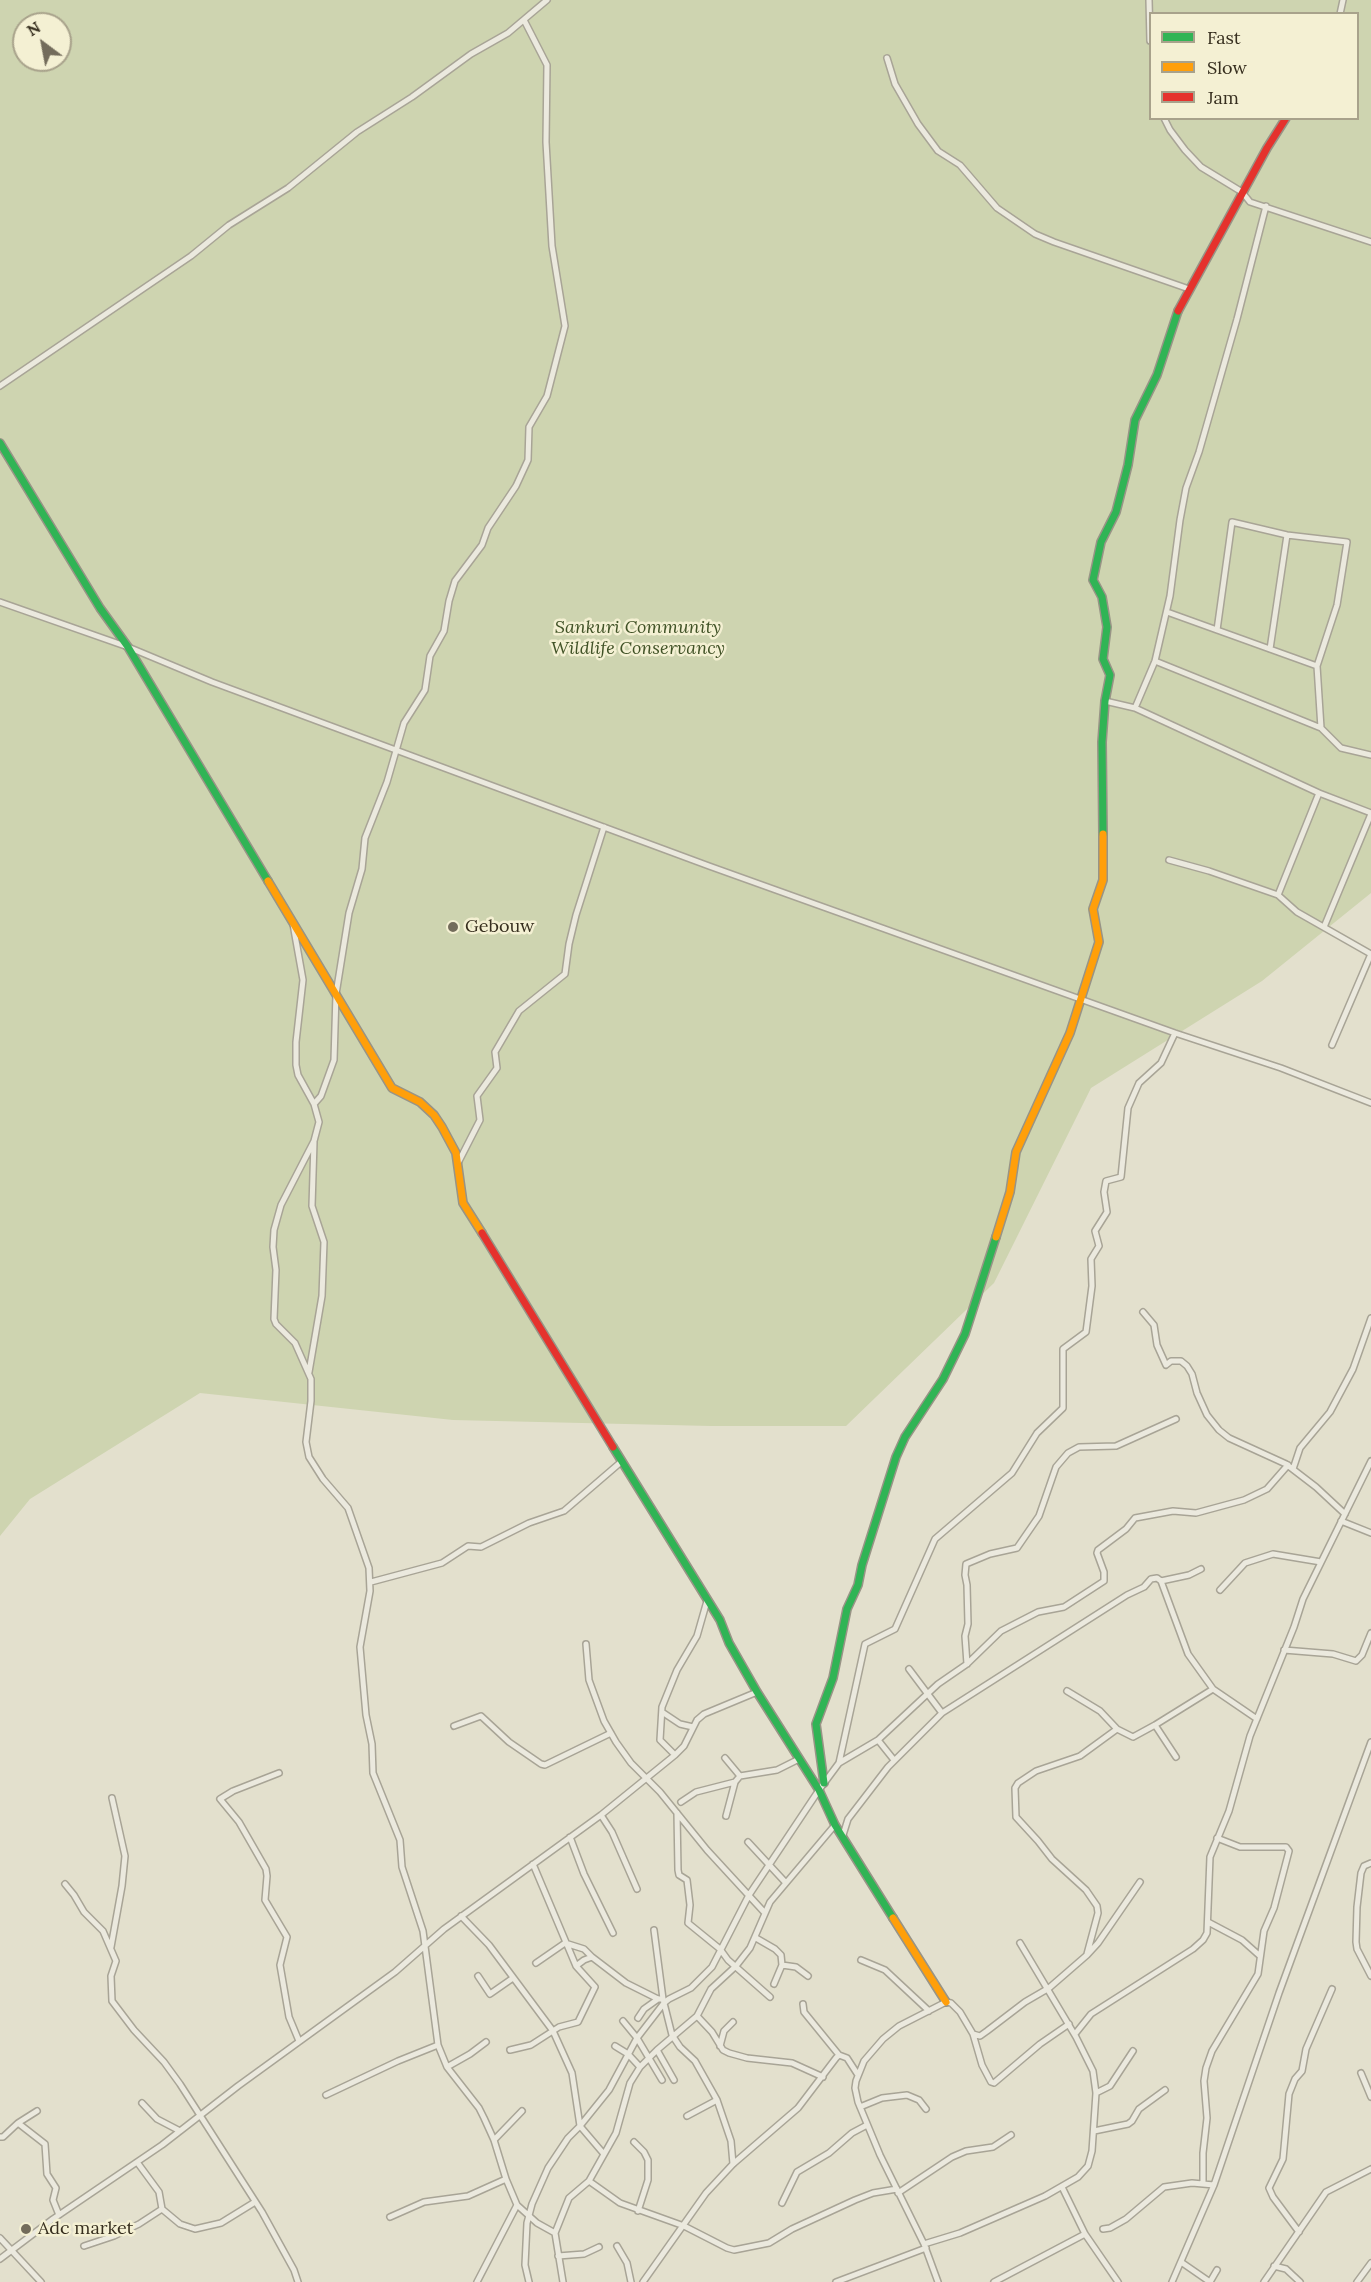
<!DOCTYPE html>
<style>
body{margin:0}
#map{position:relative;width:1371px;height:2282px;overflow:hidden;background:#e3e0cd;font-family:Lora,serif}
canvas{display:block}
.legend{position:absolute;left:1149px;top:12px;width:210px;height:108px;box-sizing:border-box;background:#f4f0d3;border:2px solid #a8a28b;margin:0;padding:8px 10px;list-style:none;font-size:18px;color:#362e1e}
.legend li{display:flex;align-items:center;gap:12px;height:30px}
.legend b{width:30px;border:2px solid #a8a28b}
.north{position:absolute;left:12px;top:12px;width:60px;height:60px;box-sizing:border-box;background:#f4f0d3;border:2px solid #a8a28b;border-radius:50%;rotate:328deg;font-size:16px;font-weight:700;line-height:24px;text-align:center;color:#362e1e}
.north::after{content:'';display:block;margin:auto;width:21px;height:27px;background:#736c5b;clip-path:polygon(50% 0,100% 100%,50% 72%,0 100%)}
</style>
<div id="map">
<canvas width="1371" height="2282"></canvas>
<ul class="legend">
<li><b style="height:8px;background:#30b455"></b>Fast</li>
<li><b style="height:8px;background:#ff9f0a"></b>Slow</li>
<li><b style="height:8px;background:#e5322d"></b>Jam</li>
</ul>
<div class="north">N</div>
</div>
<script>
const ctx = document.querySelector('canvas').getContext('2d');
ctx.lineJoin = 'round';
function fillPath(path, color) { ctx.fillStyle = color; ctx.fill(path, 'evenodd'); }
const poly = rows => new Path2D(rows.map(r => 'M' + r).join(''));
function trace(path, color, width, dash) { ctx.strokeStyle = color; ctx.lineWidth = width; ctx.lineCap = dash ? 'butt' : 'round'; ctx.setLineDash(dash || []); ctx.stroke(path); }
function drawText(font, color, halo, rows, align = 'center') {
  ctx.font = font + ' Lora,serif'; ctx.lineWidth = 5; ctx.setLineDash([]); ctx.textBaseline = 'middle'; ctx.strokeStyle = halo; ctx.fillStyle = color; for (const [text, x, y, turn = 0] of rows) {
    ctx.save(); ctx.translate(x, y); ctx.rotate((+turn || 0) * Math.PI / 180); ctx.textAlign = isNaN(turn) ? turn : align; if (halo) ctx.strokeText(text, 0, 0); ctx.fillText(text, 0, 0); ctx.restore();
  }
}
fillPath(poly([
 [0,0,1371,0,1371,893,1262,981,1091,1088,994,1283,846,1426,711,1426,453,1420,200,1393,30,1499,0,1536],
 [1150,14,1358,14,1358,118,1150,118],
 [24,24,60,24,60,60,24,60]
]), '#ced4b0');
const street = poly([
 [1149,0,1150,41],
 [1340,14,1343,0],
 [887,58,895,84,918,124,938,151,960,165,997,208,1035,234,1054,242,1189,289],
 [1164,118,1170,130,1185,150,1201,167,1242,192,1250,202,1371,242],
 [0,386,191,256,229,225,288,188,357,132,412,97,471,54,508,33,547,0],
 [0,602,128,647,212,682,709,866,1175,1033,1281,1068,1371,1103],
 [1167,612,1317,666,1321,728,1341,748,1371,755],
 [1217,630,1232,522,1287,535,1347,542,1337,605,1317,666],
 [1270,649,1287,535],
 [1155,661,1321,728],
 [1105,701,1135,708,1319,793],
 [1135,708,1155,661,1170,596,1180,520,1186,488,1199,452,1237,319,1266,206],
 [1169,860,1209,871,1278,895,1297,912,1371,954],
 [1278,895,1319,793,1371,813],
 [293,924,303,980,296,1042,296,1065,298,1075,314,1104,319,1122,314,1141,281,1205,274,1230,273,1247,276,1270,274,1319,276,1324,295,1343,311,1379,311,1401,306,1442,309,1457,323,1479,348,1508,369,1568,370,1591,360,1647,366,1715,372,1744,373,1773,400,1840,402,1867,423,1931,438,2045,447,2067,479,2108,484,2118,494,2140,506,2179,517,2205,537,2223,555,2233],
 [1324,927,1371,814],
 [1332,1045,1371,954],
 [314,1104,321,1096,334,1060,336,994,349,913,362,869,365,838,387,782,404,723,425,690,430,656,444,631,449,601,455,581,482,545,488,528,516,486,528,460,529,427,547,396,565,326,552,246,546,142,547,65,524,20],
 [458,1163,480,1120,477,1096,497,1068,495,1052,519,1011,565,974,569,944,576,915,604,827],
 [1143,1312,1154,1325,1157,1345,1166,1365,1171,1361,1181,1361,1187,1366,1192,1374,1197,1393,1207,1415,1219,1430,1229,1438,1286,1464,1316,1487,1345,1514],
 [309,1372,322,1296,324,1242,312,1206,314,1142],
 [1293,1469,1300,1448,1330,1412,1353,1369,1371,1318],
 [1341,1521,1371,1533],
 [1161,1581,1188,1654,1213,1689,1257,1719],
 [371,1582,442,1563,468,1546,481,1547,529,1523,564,1511,621,1462],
 [1220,1590,1245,1563,1273,1554,1321,1562],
 [586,1644,589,1680,604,1721,616,1742,631,1763,660,1792,707,1850,764,1912],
 [1284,1650,1333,1654,1356,1661,1362,1655,1371,1633],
 [967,1664,965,1636,968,1624,967,1585,965,1575,966,1564,990,1554,1017,1548,1039,1516,1056,1467,1068,1453,1079,1447,1116,1446,1176,1419],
 [909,1669,942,1713],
 [1067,1691,1100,1711,1117,1729,1133,1737,1155,1725,1213,1689],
 [662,1712,680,1724,693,1727],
 [1155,1725,1176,1757],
 [454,1726,481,1716,509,1742,541,1764,545,1765,611,1733],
 [675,1755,660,1740,662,1707,677,1670,697,1636,707,1601],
 [725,1758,740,1776],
 [894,1760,878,1740,938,1684,967,1664,1001,1631,1038,1612,1064,1607,1104,1581,1104,1572,1097,1553,1098,1550,1126,1529,1135,1518,1173,1511,1196,1513,1244,1500,1267,1489,1288,1465],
 [839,1763,878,1740],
 [279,1773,233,1791,220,1799,239,1822,266,1869,267,1876,265,1900,287,1937,280,1965,289,2017,299,2041],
 [681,1802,696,1792,735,1782],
 [677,1813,678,1870,679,1875,687,1880,690,1905,688,1923,720,1949,728,1960,770,1997],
 [601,1815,612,1832,637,1889],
 [726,1816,735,1782,740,1776,777,1770,799,1759],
 [843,1835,848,1819,888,1767,942,1713,1127,1595,1144,1587,1151,1579,1157,1578,1161,1581,1189,1575,1201,1569],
 [570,1837,584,1874,613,1933],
 [748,1842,786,1883],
 [1371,1863,1364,1866,1361,1873,1357,1907,1356,1942,1357,1949,1371,1976],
 [65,1884,74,1895,84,1912,103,1931,116,1961,111,1976,112,2001,134,2030,164,2062,180,2084,262,2212,294,2270,298,2282],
 [461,1916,489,1945,553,2031,572,2073,580,2126,609,2090,637,2038,664,2003,669,1999,691,1988,712,1967,749,1895,819,1790,839,1763,865,1644,895,1629,935,1539,1012,1473,1037,1433,1063,1408,1063,1349,1086,1332,1092,1286,1091,1259,1099,1246,1095,1231,1107,1212,1104,1192,1106,1181,1121,1177,1128,1108,1139,1083,1161,1063,1175,1033],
 [1208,1922,1242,1940,1260,1956],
 [654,1930,663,1999,672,2035,680,2047,695,2061,717,2100,731,2141,733,2164],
 [756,1938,775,1949,781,1955,782,1965,774,1984],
 [111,1947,122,1886,125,1856,112,1798],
 [1087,1954,1098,1913,1097,1906,1086,1890,1052,1859,1038,1841,1016,1817,1015,1788,1018,1783,1036,1771,1080,1756,1117,1729],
 [861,1960,885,1970,929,2011],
 [536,1963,565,1943,584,1949,592,1957],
 [782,1965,796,1967,808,1976],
 [576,1966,584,1960,592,1957,626,1983,658,1999,663,1999],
 [478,1976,490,1994,513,1978],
 [803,2004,804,2012,839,2055],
 [697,2016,712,2032,723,2050,729,2053,747,2058,792,2063,823,2077],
 [638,2018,644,2009,658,1999],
 [623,2021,637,2038,662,2080],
 [973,2034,982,2065,991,2082,994,2083,1040,2044,1069,2024],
 [1075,2034,1091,2014,1193,1949,1203,1940,1207,1933,1210,1857,1229,1811,1250,1736,1294,1627,1303,1599,1371,1461],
 [615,2046,628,2054,640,2067],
 [720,2046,724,2031,733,2022],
 [510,2050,531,2045,559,2027,578,2022,595,1987,576,1966,533,1864],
 [657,2050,674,2080],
 [447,2067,470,2054,486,2042],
 [1361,2073,1371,2097],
 [1096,2093,1110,2086,1133,2051],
 [326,2095,398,2061,438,2045],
 [142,2103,157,2119,180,2131],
 [860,2107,882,2098,907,2095,919,2100,926,2109],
 [687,2116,717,2100],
 [18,2123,37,2111],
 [1094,2131,1128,2124,1132,2121,1139,2109,1165,2090],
 [0,2137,3,2137,18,2123,45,2144,47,2174,56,2188,53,2200,59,2215],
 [494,2140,522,2111],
 [634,2142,644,2152,648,2160,648,2180,638,2211],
 [589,2181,620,2203,684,2226,727,2248,734,2250,769,2243,792,2229,855,2200,873,2193,897,2189],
 [1203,2184,1203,2153,1207,2118,1204,2081,1206,2068,1212,2051,1258,1974,1264,1931,1274,1908,1289,1851,1286,1847,1240,1847,1217,1838],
 [1062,2187,1085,2234,1118,2282],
 [898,2193,952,2157,966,2151,993,2147,1011,2135],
 [782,2203,797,2172,829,2153,852,2133,867,2125],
 [162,2209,180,2224,195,2229,221,2223,255,2202],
 [390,2217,424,2202,468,2196,506,2179],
 [1103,2229,1110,2228,1126,2219,1164,2187,1192,2183,1214,2185],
 [1299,2232,1273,2197,1269,2188,1283,2159,1289,2094,1295,2079,1302,2071,1306,2049,1332,1989],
 [0,2238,41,2282],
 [924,2244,960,2233,1045,2196,1078,2177,1088,2166,1092,2151,1096,2093,1093,2071,1076,2037,1020,1943],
 [84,2246,114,2236,139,2224,162,2209,159,2192,137,2162],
 [617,2246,627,2263,631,2282],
 [558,2256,584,2254,599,2247],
 [0,2259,53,2219,162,2145,238,2086,395,1972,444,1929,601,1815,675,1755,684,1746,697,1720,704,1714,757,1692],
 [1181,2262,1210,2282],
 [1274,2266,1286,2269,1300,2282],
 [477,2282,517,2205],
 [529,2282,525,2265,527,2223,532,2204,548,2168,568,2138,580,2126,603,2153],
 [563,2282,555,2233,569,2198,589,2181,616,2133,630,2083,640,2067,657,2050,697,2016,711,1989,736,1966,750,1948,770,1902,835,1825],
 [643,2282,706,2193,733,2164,798,2108,836,2058,839,2055,847,2058,858,2075],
 [836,2282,926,2248],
 [938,2282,924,2244,880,2155,858,2102,855,2088,856,2081,864,2061,883,2039,899,2026,946,2002,951,2003,960,2012,973,2034,980,2036,987,2031,1025,2002,1049,1988,1087,1955,1098,1943,1140,1882],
 [994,2282,1085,2234],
 [1172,2282,1214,2185,1279,1993,1371,1742],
 [1210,2282,1217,2270],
 [1264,2282,1326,2192,1371,2169],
 [1357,2282,1371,2263]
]);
const fast = poly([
 [0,443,100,608,128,647,268,881],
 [1103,834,1102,742,1105,701,1110,675,1103,659,1107,627,1102,597,1093,580,1101,542,1116,512,1128,465,1135,420,1157,375,1178,311],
 [613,1447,720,1620,729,1643,757,1692,819,1790,835,1825,893,1918],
 [824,1783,816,1724,833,1678,847,1609,858,1585,862,1565,896,1457,905,1437,943,1379,965,1334,996,1237]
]);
const slow = poly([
 [268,881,392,1088,420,1102,434,1115,442,1127,456,1153,463,1203,482,1233],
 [996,1237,1010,1192,1016,1152,1070,1033,1099,942,1093,909,1103,880,1103,834],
 [893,1918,946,2002]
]);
const jam = poly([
 [1178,311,1267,148,1286,118],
 [482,1233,613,1447]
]);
trace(street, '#a8a496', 8);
trace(fast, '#989486', 10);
trace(slow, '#989486', 10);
trace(jam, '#989486', 10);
trace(street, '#ebe9de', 5);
trace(fast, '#30b455', 7);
trace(slow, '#ff9f0a', 7);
trace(jam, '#e5322d', 7);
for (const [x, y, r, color] of [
 [453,927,6,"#736c5b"],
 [26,2229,6,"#736c5b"]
]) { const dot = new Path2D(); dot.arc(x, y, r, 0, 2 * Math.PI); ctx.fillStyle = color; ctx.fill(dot); trace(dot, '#f4f0d3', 2); }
drawText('italic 18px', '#405226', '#f4f0d3', [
 ["Sankuri Community",638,628],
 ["Wildlife Conservancy",638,649]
]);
drawText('18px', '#362e1e', '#f4f0d3', [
 ["Gebouw",465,927],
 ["Adc market",38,2229]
], 'left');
</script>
